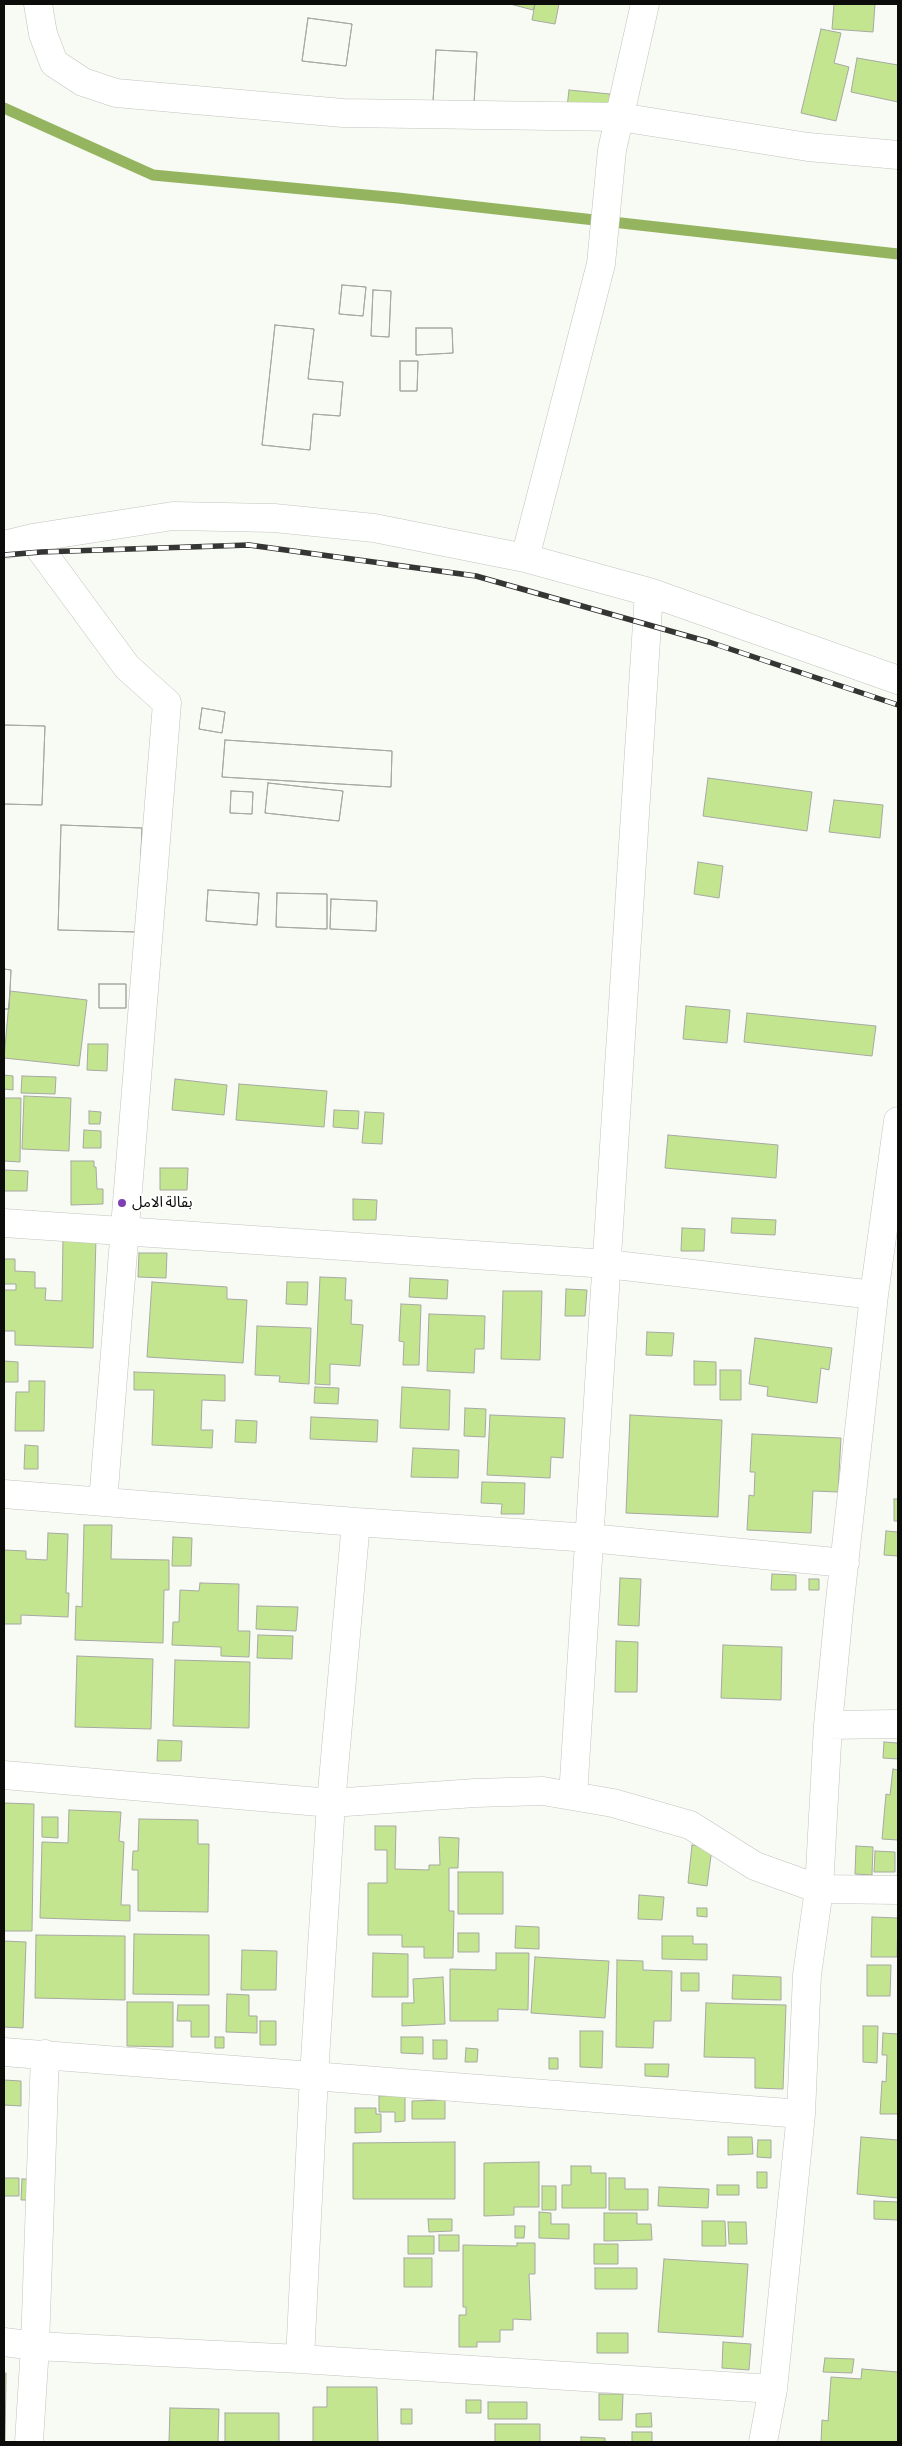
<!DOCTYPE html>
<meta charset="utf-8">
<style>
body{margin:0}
#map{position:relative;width:902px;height:2446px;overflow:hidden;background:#f8fbf4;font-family:"Sofia Sans Condensed",sans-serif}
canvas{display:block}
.frame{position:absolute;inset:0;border:5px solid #0c0d0a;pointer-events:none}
</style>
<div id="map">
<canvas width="902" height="2446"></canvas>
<div class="frame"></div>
</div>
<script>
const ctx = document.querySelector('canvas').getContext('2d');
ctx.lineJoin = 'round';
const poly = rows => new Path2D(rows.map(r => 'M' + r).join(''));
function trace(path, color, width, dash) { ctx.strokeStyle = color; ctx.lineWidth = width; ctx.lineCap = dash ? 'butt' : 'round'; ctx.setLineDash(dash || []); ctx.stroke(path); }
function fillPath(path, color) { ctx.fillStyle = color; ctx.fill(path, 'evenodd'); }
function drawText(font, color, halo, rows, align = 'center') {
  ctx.font = font + ' "Sofia Sans Condensed","Noto Sans Arabic",sans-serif'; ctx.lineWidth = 4; ctx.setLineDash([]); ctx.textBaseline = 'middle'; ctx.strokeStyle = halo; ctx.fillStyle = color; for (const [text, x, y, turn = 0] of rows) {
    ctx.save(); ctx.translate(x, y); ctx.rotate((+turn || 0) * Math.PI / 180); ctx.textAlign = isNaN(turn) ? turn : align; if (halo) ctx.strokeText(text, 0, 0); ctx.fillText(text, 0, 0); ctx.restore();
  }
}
trace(poly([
 [4,108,153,175,398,198,898,254]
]), '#94b460', 11);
const building = poly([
 [510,4,535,4,533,10,510,4],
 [535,4,559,4,555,24,532,20,535,4],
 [834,4,875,4,873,32,832,29,834,4],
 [308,18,352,24,346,66,302,61,308,18],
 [308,18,352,24,346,66,302,61,308,18],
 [821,29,841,33,834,63,849,67,836,121,801,113,821,29],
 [436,50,477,52,473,121,432,119,436,50],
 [436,50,477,52,473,121,432,119,436,50],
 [857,58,898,65,898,102,851,92,857,58],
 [569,90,610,94,607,129,565,125,569,90],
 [342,285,366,287,363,316,339,314,342,285],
 [342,285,366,287,363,316,339,314,342,285],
 [373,290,391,291,389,337,371,336,373,290],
 [373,290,391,291,389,337,371,336,373,290],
 [275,325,314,329,308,379,343,382,340,416,313,414,310,450,262,445,275,325],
 [275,325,314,329,308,379,343,382,340,416,313,414,310,450,262,445,275,325],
 [416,328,452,328,453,353,416,355,416,328],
 [416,328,452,328,453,353,416,355,416,328],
 [400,361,418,361,417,391,400,391,400,361],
 [400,361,418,361,417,391,400,391,400,361],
 [202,708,225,712,222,733,199,729,202,708],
 [202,708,225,712,222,733,199,729,202,708],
 [4,725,45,726,42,805,4,804,4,725],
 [4,725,45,726,42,805,4,804,4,725],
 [225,740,392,751,391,787,222,777,225,740],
 [225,740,392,751,391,787,222,777,225,740],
 [708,778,812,792,807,831,703,816,708,778],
 [268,783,343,791,339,821,265,813,268,783],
 [268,783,343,791,339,821,265,813,268,783],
 [231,791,253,792,252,814,230,813,231,791],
 [231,791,253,792,252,814,230,813,231,791],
 [834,800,883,805,880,838,829,832,834,800],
 [61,825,142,828,138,932,58,930,61,825],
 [61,825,142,828,138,932,58,930,61,825],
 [698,862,723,866,719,898,694,894,698,862],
 [208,890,259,893,257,925,206,921,208,890],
 [208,890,259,893,257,925,206,921,208,890],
 [277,893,327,894,327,929,276,927,277,893],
 [277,893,327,894,327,929,276,927,277,893],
 [331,899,377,901,376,931,330,929,331,899],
 [331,899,377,901,376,931,330,929,331,899],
 [4,969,11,970,9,1009,4,1009,4,969],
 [4,969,11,970,9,1009,4,1009,4,969],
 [99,984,126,984,126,1008,99,1008,99,984],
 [99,984,126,984,126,1008,99,1008,99,984],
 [10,991,87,1000,79,1066,4,1058,10,991],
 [686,1006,730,1010,727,1043,683,1039,686,1006],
 [747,1013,876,1026,872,1056,744,1042,747,1013],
 [88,1044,108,1044,107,1071,87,1070,88,1044],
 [4,1075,13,1076,13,1090,4,1089,4,1075],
 [22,1076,56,1077,55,1094,21,1093,22,1076],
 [175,1079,227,1085,224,1115,172,1110,175,1079],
 [239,1084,327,1091,324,1127,236,1120,239,1084],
 [24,1096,71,1098,69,1151,22,1149,24,1096],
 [4,1098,21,1098,20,1162,4,1161,4,1098],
 [334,1110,359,1111,358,1129,333,1127,334,1110],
 [89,1111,101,1112,100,1124,89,1124,89,1111],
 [365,1112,384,1113,382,1144,362,1143,365,1112],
 [84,1130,101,1131,101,1148,83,1148,84,1130],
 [668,1135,778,1145,776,1178,665,1168,668,1135],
 [71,1161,94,1161,94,1167,96,1167,97,1189,103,1189,103,1204,71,1205,71,1161],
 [160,1168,188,1168,187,1190,160,1190,160,1168],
 [4,1170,28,1171,27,1191,4,1191,4,1170],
 [353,1199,377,1200,376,1220,353,1220,353,1199],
 [732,1218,776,1220,775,1235,731,1233,732,1218],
 [682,1228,705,1229,704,1251,681,1251,682,1228],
 [63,1238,96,1238,93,1348,15,1345,15,1331,4,1331,4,1290,16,1290,16,1284,4,1284,4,1259,15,1259,15,1271,35,1272,35,1288,46,1288,45,1300,62,1301,63,1238],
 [139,1253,167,1253,166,1278,138,1277,139,1253],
 [320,1277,346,1278,345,1300,352,1300,351,1324,363,1325,360,1366,330,1364,330,1385,315,1384,320,1277],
 [410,1278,448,1280,447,1299,409,1297,410,1278],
 [152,1282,227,1287,227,1299,247,1300,243,1363,147,1357,152,1282],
 [287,1282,308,1282,307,1305,286,1304,287,1282],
 [566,1289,587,1290,585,1316,565,1316,566,1289],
 [503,1291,542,1291,540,1360,501,1359,503,1291],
 [401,1304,421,1305,419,1365,403,1365,404,1342,399,1341,401,1304],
 [429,1314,485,1316,484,1349,475,1349,474,1373,427,1371,429,1314],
 [257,1326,311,1328,309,1384,279,1382,280,1376,255,1375,257,1326],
 [647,1332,674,1333,672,1356,646,1355,647,1332],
 [755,1338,832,1348,829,1370,821,1368,817,1403,767,1396,768,1387,749,1384,755,1338],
 [4,1361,18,1362,18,1382,4,1382,4,1361],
 [694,1361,716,1362,716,1385,694,1385,694,1361],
 [720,1370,741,1370,741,1400,720,1400,720,1370],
 [134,1372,225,1375,225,1401,202,1400,201,1430,213,1430,212,1448,152,1445,154,1390,134,1390,134,1372],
 [29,1381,45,1381,44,1431,15,1431,16,1392,29,1392,29,1381],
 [315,1387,339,1388,338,1404,314,1403,315,1387],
 [402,1387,450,1390,449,1430,400,1428,402,1387],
 [465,1408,486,1409,485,1437,464,1436,465,1408],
 [490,1415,565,1418,563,1458,551,1457,550,1478,487,1475,490,1415],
 [630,1415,722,1420,718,1517,626,1513,630,1415],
 [311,1417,378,1420,377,1442,310,1439,311,1417],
 [236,1420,257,1421,256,1443,235,1442,236,1420],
 [752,1434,841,1438,838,1492,813,1491,811,1533,747,1530,749,1495,754,1496,755,1472,750,1472,752,1434],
 [25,1445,38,1446,38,1469,24,1469,25,1445],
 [413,1448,459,1450,458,1478,411,1477,413,1448],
 [482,1482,525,1483,524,1514,501,1514,502,1504,481,1503,482,1482],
 [894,1499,898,1499,898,1521,894,1521,894,1499],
 [84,1525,112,1525,111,1559,169,1560,169,1590,164,1590,163,1643,75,1640,76,1606,82,1607,84,1525],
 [886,1531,898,1532,898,1556,884,1555,886,1531],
 [48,1533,68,1534,66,1593,69,1593,68,1617,21,1615,21,1624,4,1624,4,1550,26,1551,26,1559,47,1560,48,1533],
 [173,1537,192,1538,191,1566,172,1566,173,1537],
 [772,1574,796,1575,796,1590,771,1590,772,1574],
 [620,1578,641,1579,639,1626,618,1625,620,1578],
 [809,1579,819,1579,819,1590,809,1590,809,1579],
 [200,1583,239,1584,238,1631,250,1631,249,1657,221,1656,221,1647,172,1645,173,1622,179,1622,180,1590,199,1591,200,1583],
 [257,1606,298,1607,296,1631,256,1629,257,1606],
 [258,1635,293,1636,292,1659,257,1658,258,1635],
 [616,1641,638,1642,637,1692,615,1692,616,1641],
 [723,1645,782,1647,781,1700,721,1698,723,1645],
 [77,1656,153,1659,151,1729,75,1727,77,1656],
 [175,1660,250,1662,249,1728,173,1726,175,1660],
 [158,1740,182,1741,181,1761,157,1761,158,1740],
 [884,1742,898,1743,898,1759,883,1758,884,1742],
 [893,1769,898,1770,898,1840,882,1839,886,1794,890,1795,893,1769],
 [4,1803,34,1804,32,1931,4,1931,4,1803],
 [69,1810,121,1812,119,1841,124,1842,121,1905,130,1905,130,1921,40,1918,42,1842,68,1843,69,1810],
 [42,1817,58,1817,58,1838,42,1837,42,1817],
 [139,1819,198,1820,198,1844,209,1844,208,1912,138,1911,138,1870,132,1870,133,1851,138,1851,139,1819],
 [375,1826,396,1826,395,1869,429,1870,429,1865,440,1865,439,1837,459,1838,458,1868,449,1868,449,1911,454,1911,453,1958,424,1958,424,1947,402,1947,402,1935,368,1935,368,1883,387,1883,387,1850,375,1850,375,1826],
 [692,1845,712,1848,707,1886,688,1883,692,1845],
 [856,1846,873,1847,872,1875,855,1874,856,1846],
 [875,1851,895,1852,895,1872,874,1872,875,1851],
 [458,1872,503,1872,503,1914,458,1914,458,1872],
 [639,1895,664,1897,662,1920,638,1919,639,1895],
 [697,1908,707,1908,707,1917,697,1916,697,1908],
 [872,1917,898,1918,897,1957,871,1957,872,1917],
 [516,1926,539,1927,539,1949,515,1948,516,1926],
 [458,1933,479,1933,479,1952,458,1952,458,1933],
 [134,1934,209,1935,209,1995,133,1994,134,1934],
 [36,1935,125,1936,125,2000,35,1998,36,1935],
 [662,1936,693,1936,693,1944,707,1944,707,1960,662,1959,662,1936],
 [4,1941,26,1942,23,2028,4,2027,4,1941],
 [242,1950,277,1951,276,1990,241,1990,242,1950],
 [373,1953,408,1954,408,1997,372,1997,373,1953],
 [496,1953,529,1953,528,2010,498,2009,498,2021,450,2021,450,1969,496,1970,496,1953],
 [535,1957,609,1961,605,2018,531,2013,535,1957],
 [617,1960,643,1961,643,1970,672,1971,671,2021,654,2021,653,2048,616,2047,617,1960],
 [867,1965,891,1965,890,1996,867,1996,867,1965],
 [681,1973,699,1973,699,1991,681,1991,681,1973],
 [733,1975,781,1977,781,2000,732,1999,733,1975],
 [443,1977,445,2024,402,2026,402,2003,414,2003,413,1979,443,1977],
 [227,1994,249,1995,249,2016,257,2016,257,2033,226,2032,227,1994],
 [127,2002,173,2002,173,2047,127,2046,127,2002],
 [706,2003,786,2005,783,2089,755,2088,755,2058,704,2057,706,2003],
 [178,2005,209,2005,209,2037,191,2037,191,2021,177,2021,178,2005],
 [260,2021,276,2021,276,2045,260,2045,260,2021],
 [863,2026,878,2026,877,2063,863,2062,863,2026],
 [580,2031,603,2031,602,2068,580,2067,580,2031],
 [883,2033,898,2034,898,2114,880,2114,882,2081,886,2082,887,2055,882,2055,883,2033],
 [215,2037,224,2037,224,2048,215,2048,215,2037],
 [401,2037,423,2037,423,2054,401,2053,401,2037],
 [433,2040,447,2040,447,2059,433,2059,433,2040],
 [466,2048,478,2049,477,2062,465,2062,466,2048],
 [549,2058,558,2058,558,2069,549,2069,549,2058],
 [645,2064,669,2064,668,2077,645,2076,645,2064],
 [4,2080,21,2081,21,2106,4,2105,4,2080],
 [405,2095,405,2121,395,2122,395,2112,379,2112,379,2096,405,2095],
 [445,2100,445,2119,412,2119,412,2101,445,2100],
 [355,2108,376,2108,376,2114,381,2114,381,2132,355,2133,355,2108],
 [728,2137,752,2137,753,2154,728,2155,728,2137],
 [861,2137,898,2140,898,2198,857,2194,861,2137],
 [758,2140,771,2140,771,2158,757,2157,758,2140],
 [455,2142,455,2199,353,2199,353,2143,455,2142],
 [539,2162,539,2207,514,2207,514,2215,484,2216,484,2163,539,2162],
 [571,2166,591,2166,591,2173,606,2173,606,2208,562,2208,562,2185,571,2185,571,2166],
 [757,2172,767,2172,767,2188,757,2188,757,2172],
 [4,2178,19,2178,19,2196,4,2196,4,2178],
 [609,2178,625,2178,625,2189,648,2189,648,2210,609,2210,609,2178],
 [22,2179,34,2179,34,2200,21,2200,22,2179],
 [717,2185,739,2185,739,2195,717,2195,717,2185],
 [542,2186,556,2186,556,2210,542,2210,542,2186],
 [659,2187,709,2189,708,2208,658,2206,659,2187],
 [874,2201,898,2202,898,2220,874,2219,874,2201],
 [539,2212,551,2213,551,2224,569,2224,569,2239,539,2238,539,2212],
 [604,2213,637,2213,637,2224,651,2224,652,2240,604,2241,604,2213],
 [428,2219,452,2219,452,2231,429,2232,428,2219],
 [702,2221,725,2221,726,2246,702,2246,702,2221],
 [728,2222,746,2222,747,2244,729,2244,728,2222],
 [515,2226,525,2226,524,2238,515,2238,515,2226],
 [439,2235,459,2235,459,2251,439,2251,439,2235],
 [408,2236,434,2236,434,2254,408,2254,408,2236],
 [517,2243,535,2243,535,2274,529,2274,531,2320,513,2319,513,2330,500,2330,500,2342,477,2342,477,2347,459,2347,459,2315,466,2315,466,2307,463,2307,463,2245,517,2246,517,2243],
 [594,2244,618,2244,618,2264,594,2264,594,2244],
 [404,2258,432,2258,432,2287,404,2287,404,2258],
 [664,2259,748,2264,743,2337,658,2332,664,2259],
 [595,2268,637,2268,637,2289,595,2289,595,2268],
 [597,2333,628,2333,628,2353,597,2353,597,2333],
 [723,2342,751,2344,749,2370,722,2368,723,2342],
 [825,2358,854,2359,852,2373,823,2372,825,2358],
 [862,2369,898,2372,898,2442,821,2442,822,2420,828,2421,831,2377,861,2379,862,2369],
 [4,2373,6,2373,5,2442,4,2442,4,2373],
 [327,2387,377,2387,378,2442,313,2442,313,2407,327,2407,327,2387],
 [599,2394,623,2394,622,2420,599,2420,599,2394],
 [466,2400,481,2400,481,2413,466,2413,466,2400],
 [488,2402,527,2402,527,2419,488,2419,488,2402],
 [170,2408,219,2409,218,2442,169,2442,170,2408],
 [401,2409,412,2409,412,2424,401,2424,401,2409],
 [225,2413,279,2413,279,2442,225,2442,225,2413],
 [651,2413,652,2427,636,2427,636,2414,651,2413],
 [495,2424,540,2424,540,2442,495,2442,495,2424],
 [632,2432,652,2432,652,2442,632,2442,632,2432],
 [581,2437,605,2438,605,2442,581,2442,581,2437]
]);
fillPath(building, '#c3e58f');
trace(building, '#a6a9a2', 1);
const street = poly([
 [38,4,43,34,54,63,83,82,116,93,343,113,620,117,808,147,898,155],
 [32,538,127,667,167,703,103,1502],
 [4,545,32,538,173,516,274,518,374,528,525,558,649,592,898,680],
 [525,558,601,264,612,150,645,4],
 [4,1223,607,1264,874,1295],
 [4,1494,356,1522,590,1538,845,1563],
 [828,1725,898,1724],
 [4,1775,331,1803,356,1522],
 [573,1796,649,592],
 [4,2052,801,2114],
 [4,2342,35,2346,300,2359,773,2389],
 [300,2359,314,2076,331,1803,475,1793,543,1791,613,1803,690,1825,755,1866,819,1889,898,1890],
 [29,2442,35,2346,45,2054],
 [763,2442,773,2389,801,2114,807,1975,819,1889,828,1725,839,1610,874,1295,898,1121]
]);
trace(street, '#c1c4be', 29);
trace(street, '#fff', 28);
const rail = poly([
 [4,555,41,552,249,545,476,576,709,642,898,705]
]);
trace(rail, '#353633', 5.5);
trace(rail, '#fff', 4, [11]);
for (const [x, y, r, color] of [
 [122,1203,5,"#7f3fb4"]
]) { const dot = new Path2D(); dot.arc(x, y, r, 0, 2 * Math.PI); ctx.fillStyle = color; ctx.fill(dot); trace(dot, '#fff', 2); }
drawText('15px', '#0c0d0a', '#fff', [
 ["بقالة الامل",132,1203]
], 'left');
</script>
